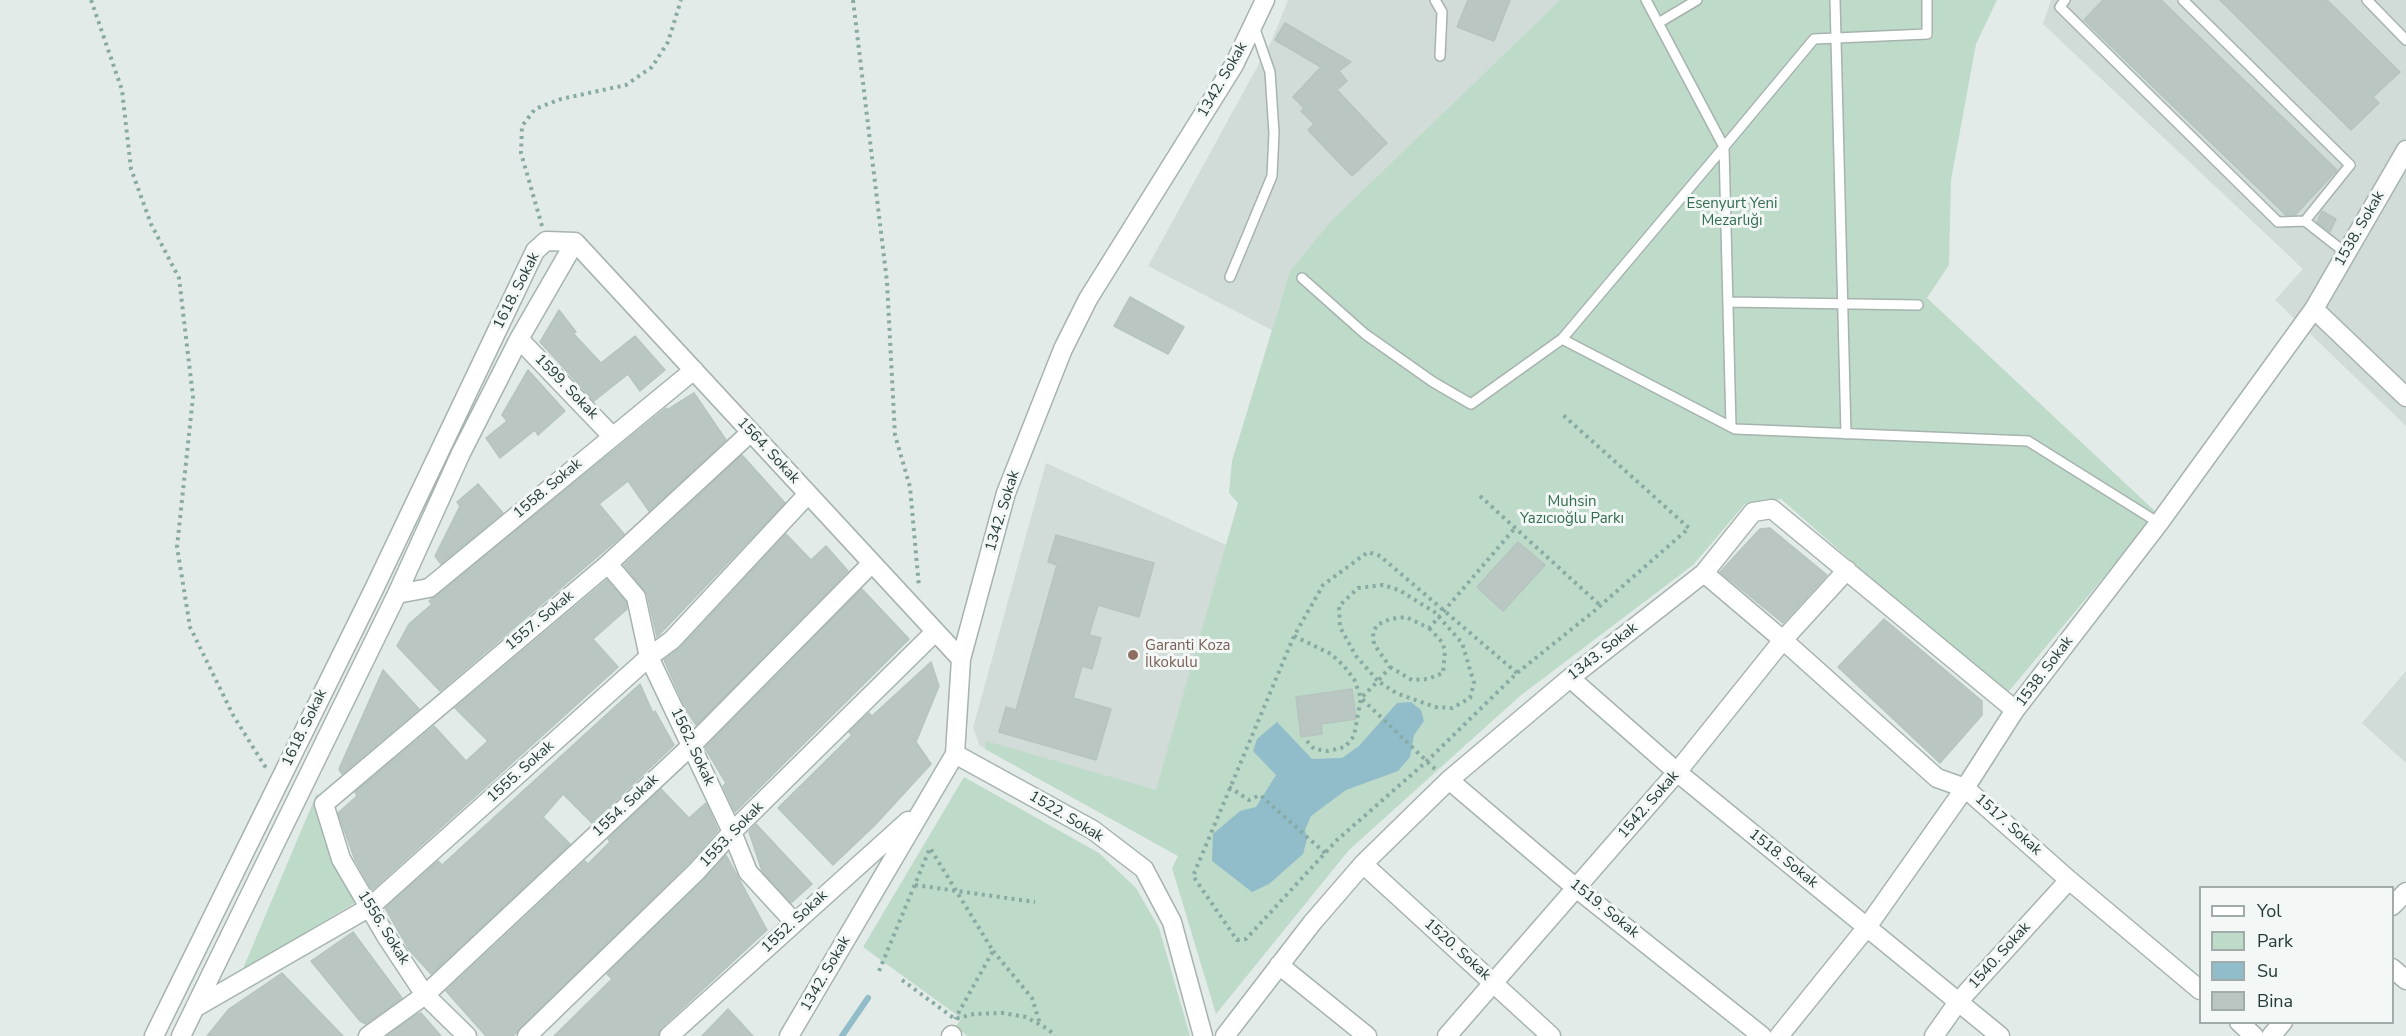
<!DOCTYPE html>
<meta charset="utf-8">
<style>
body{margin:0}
#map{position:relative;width:2406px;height:1036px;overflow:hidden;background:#e3ebe8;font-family:"Nunito Sans",sans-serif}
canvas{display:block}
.legend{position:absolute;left:2199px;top:886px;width:195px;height:138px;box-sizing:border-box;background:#f3f8f6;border:2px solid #a1acaa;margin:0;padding:8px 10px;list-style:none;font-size:18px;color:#253b37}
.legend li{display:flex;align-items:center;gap:12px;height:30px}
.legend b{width:30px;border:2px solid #a1acaa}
</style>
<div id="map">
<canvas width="2406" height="1036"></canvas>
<ul class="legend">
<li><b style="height:8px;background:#fff"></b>Yol</li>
<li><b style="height:16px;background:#bedac8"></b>Park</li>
<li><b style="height:16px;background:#91bcca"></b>Su</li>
<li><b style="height:16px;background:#b9c6c2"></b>Bina</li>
</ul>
</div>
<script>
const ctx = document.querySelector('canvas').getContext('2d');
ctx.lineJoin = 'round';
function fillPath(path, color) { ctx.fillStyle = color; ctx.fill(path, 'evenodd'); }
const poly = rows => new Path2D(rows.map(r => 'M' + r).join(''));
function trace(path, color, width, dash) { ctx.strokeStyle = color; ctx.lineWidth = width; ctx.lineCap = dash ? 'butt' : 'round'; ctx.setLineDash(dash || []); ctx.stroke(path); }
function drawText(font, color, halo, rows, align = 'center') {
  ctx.font = font + ' "Nunito Sans",sans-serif'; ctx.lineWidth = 6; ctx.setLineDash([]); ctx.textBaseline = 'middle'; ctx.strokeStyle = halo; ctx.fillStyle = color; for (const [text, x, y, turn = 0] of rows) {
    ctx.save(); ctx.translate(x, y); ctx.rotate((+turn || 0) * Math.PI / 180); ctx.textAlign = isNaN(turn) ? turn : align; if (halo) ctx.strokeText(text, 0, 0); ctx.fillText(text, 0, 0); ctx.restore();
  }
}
fillPath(poly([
 [1288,0,1560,0,1331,221,1290,271,1272,330,1148,266,1272,40],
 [2051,0,2406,0,2406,426,2275,300,2303,269,2043,24],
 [1046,463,1226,545,1239,503,1178,856,980,746,973,728],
 [2406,671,2406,763,2362,723]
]), '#d1dbd7');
fillPath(poly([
 [1560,0,1997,0,1976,44,1951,180,1949,265,1927,298,2157,513,2005,696,1781,499,1745,504,1693,565,1520,696,1349,850,1216,1014,1172,868,1178,856,985,749,986,741,1156,790,1238,503,1229,493,1232,461,1290,271,1331,221],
 [964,777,1099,853,1136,888,1159,928,1190,1036,967,1036,956,1026,961,1019,954,1013,863,947],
 [317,793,327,843,356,902,242,971]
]), '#bedac8');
fillPath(poly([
 [1411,702,1421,710,1424,721,1414,735,1410,757,1398,771,1346,790,1311,816,1305,830,1307,839,1303,854,1269,884,1252,892,1212,861,1213,834,1240,811,1256,807,1276,775,1253,751,1257,739,1277,722,1312,759,1342,758,1359,746,1397,703]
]), '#91bcca');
trace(poly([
 [842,1036,868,998]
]), '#91bcca', 6);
const building = poly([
 [1468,0,1510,0,1494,41,1457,27,1468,0],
 [2103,0,2161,0,2337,170,2295,215,2286,215,2084,20,2103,0],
 [2220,0,2327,0,2400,72,2373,97,2379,103,2351,130,2220,0],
 [1285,23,1351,62,1339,71,1347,81,1337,90,1387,143,1352,176,1308,130,1314,124,1301,111,1304,108,1293,97,1321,67,1275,40,1285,23],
 [2322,211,2336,219,2330,232,2317,222,2322,211],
 [1130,297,1184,327,1168,354,1114,326,1130,297],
 [559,310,576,332,573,333,601,363,635,336,665,370,640,391,628,374,594,401,540,342,559,310],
 [528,370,565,411,538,435,535,430,500,458,486,438,507,421,502,415,528,370],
 [694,393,726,440,649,511,628,481,599,504,624,534,440,691,397,646,409,624,432,604,429,601,666,408,667,410,694,393],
 [742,455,785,503,657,637,647,594,624,565,742,455],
 [478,484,503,513,441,564,435,556,460,506,457,502,478,484],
 [1770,528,1827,575,1783,623,1720,572,1760,529,1770,528],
 [786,534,811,560,826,546,848,571,696,725,686,709,664,660,680,648,786,534],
 [1056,535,1154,563,1139,617,1098,605,1089,635,1101,638,1092,669,1082,666,1073,698,1111,709,1096,760,999,732,1006,707,1016,710,1057,565,1048,562,1056,535],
 [1518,542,1545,565,1503,611,1477,587,1518,542],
 [607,580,626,602,627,609,593,639,618,667,372,890,355,860,338,813,357,796,355,792,434,726,466,761,488,741,455,708,607,580],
 [862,589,909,639,735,812,723,786,726,783,705,748,862,589],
 [1884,619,1982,701,1982,715,1940,763,1838,667,1884,619],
 [931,662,939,686,916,742,931,764,875,825,833,865,778,808,852,735,849,732,869,713,872,716,931,662],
 [383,670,419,709,342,774,339,769,383,670],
 [640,684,653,713,655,711,674,745,592,823,563,794,543,817,570,844,431,974,409,950,385,908,438,861,442,865,640,684],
 [1352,689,1356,719,1321,724,1322,734,1301,737,1296,697,1352,689],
 [661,789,689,818,706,803,718,830,689,863,513,1036,486,1036,446,991,585,861,588,864,610,842,608,839,661,789],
 [756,824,812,884,791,903,762,871,749,832,756,824],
 [726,855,767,930,661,1028,658,1036,554,1036,612,979,607,974,726,855],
 [353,932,402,998,366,1024,360,1021,311,961,353,932],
 [282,973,343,1036,207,1036,229,1009,282,973],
 [728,1009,753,1036,702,1036,728,1009],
 [421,1013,441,1036,387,1036,416,1015,421,1013]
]);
fillPath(building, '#b9c6c2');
trace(building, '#b6c4c0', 1.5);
const service = poly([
 [1435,0,1442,12,1440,56],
 [1646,0,1724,147,1562,339,1735,429,2028,441,2159,523],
 [1835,0,1846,434],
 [2065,0,2060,7,2278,222,2305,221,2347,254],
 [2183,0,2350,165,2305,221],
 [2367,0,2406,40],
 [1660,22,1697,0],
 [1230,277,1272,176,1274,133,1270,72,1254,26],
 [1302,278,1365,334,1433,382,1471,404,1562,339],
 [1728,302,1918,305],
 [1731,427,1724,147,1814,39,1927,34,1927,0]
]);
const minor = poly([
 [575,242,961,659],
 [2314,309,2406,397],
 [519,339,612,436],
 [608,564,636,597,649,657,732,832,748,872,794,922],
 [1704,573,1783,640,1937,778,1965,788,2069,880,2200,990],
 [397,594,429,588,694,370],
 [1570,678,1677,772,2000,1036],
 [1449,780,1576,888,1762,1036],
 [1363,864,1551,1036],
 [2392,906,2406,892],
 [1279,965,1367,1036],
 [2392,968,2406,980],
 [198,1006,370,907,649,657,672,640,808,494],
 [2239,1022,2254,1036],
 [154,1036,374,589,535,251,546,241,575,242],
 [181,1036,397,594,461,453,519,339,575,242],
 [368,1036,425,995,692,745,872,563],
 [467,1036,425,995,386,936,341,859,324,804,608,564,751,432],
 [527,1036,697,871,732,832,935,632],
 [669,1036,908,821],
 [789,1036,955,754,961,659,990,552,1006,493,1063,349,1088,299,1234,65,1265,0],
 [951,1036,952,1035],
 [1225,1036,1312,923,1363,864,1449,780,1570,678,1704,573,1753,512,1772,509,2015,710],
 [1447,1036,1677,772,1783,640,1847,570],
 [1779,1036,1867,927,1965,788,2015,710,2159,523,2314,309,2406,150],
 [1934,1036,1958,1002,2069,880],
 [2271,1036,2283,1022]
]);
const tertiary = poly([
 [955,754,1093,830,1144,869,1172,922,1203,1036]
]);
trace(service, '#a6b3af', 12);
trace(minor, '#a6b3af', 21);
trace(tertiary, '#a6b3af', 21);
trace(poly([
 [91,0,122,90,131,169,151,224,179,278,193,397,177,547,190,627,233,715,266,768],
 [853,0,887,282,895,435,910,487,919,587],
 [542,226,521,153,522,126,535,109,561,99,626,85,652,67,668,42,681,0],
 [1480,496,1601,606],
 [1294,636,1331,654,1343,665,1354,679,1361,698,1437,771],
 [1390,667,1412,680,1428,679,1443,673,1445,651,1442,642,1429,628],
 [1517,673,1380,556,1368,552,1323,585,1294,636,1193,876,1237,940,1246,939,1337,840,1426,762,1517,673,1593,612,1689,528,1563,415],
 [1307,741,1314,749,1328,751,1345,747,1354,736,1361,698,1378,681,1356,656,1340,627,1339,606,1358,588,1383,585,1399,590,1436,613,1439,617,1462,643,1474,683,1470,698,1452,708,1435,707,1396,693,1378,681,1390,667,1374,644,1373,633,1377,625,1390,619,1406,617,1429,628,1439,617,1444,611,1515,528],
 [1229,787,1249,800,1260,795,1325,853],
 [915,885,1035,902],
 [993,951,1032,998,1040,1024],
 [879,971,930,848,993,951,955,1019],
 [902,980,955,1019,974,1014,1003,1013,1026,1017,1048,1029,1055,1036]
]), '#87aba3', 4, [3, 4.5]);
trace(service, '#fff', 9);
trace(minor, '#fff', 18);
trace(tertiary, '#fff', 18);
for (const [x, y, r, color] of [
 [1133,655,6,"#8d6e63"]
]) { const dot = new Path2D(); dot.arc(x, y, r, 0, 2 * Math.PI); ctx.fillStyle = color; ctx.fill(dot); trace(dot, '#f3f8f6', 2); }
drawText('15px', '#253b37', '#f3f8f6', [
 ["1342. Sokak",1223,80,-60],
 ["1538. Sokak",2360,229,-60],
 ["1618. Sokak",517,291,-63],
 ["1599. Sokak",566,387,46],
 ["1564. Sokak",768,451,47],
 ["1558. Sokak",548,489,-40],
 ["1342. Sokak",1003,511,-73],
 ["1557. Sokak",540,621,-40],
 ["1343. Sokak",1603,652,-38],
 ["1538. Sokak",2045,672,-53],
 ["1618. Sokak",305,728,-64],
 ["1562. Sokak",692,747,65],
 ["1555. Sokak",521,772,-42],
 ["1542. Sokak",1649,805,-49],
 ["1554. Sokak",626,806,-43],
 ["1522. Sokak",1066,817,31],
 ["1517. Sokak",2008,825,42],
 ["1553. Sokak",732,835,-46],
 ["1518. Sokak",1783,859,39],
 ["1519. Sokak",1604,909,39],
 ["1552. Sokak",795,922,-43],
 ["1556. Sokak",383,928,58],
 ["1520. Sokak",1457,950,42],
 ["1540. Sokak",2000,956,-48],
 ["1342. Sokak",826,974,-60]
]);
drawText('15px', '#336d4f', '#f3f8f6', [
 ["Esenyurt Yeni",1732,204],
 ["Mezarlığı",1732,221],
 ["Muhsin",1572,502],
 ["Yazıcıoğlu Parkı",1572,519]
]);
drawText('15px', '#785e54', '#f3f8f6', [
 ["Garanti Koza",1145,646],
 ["İlkokulu",1145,663]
], 'left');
</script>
